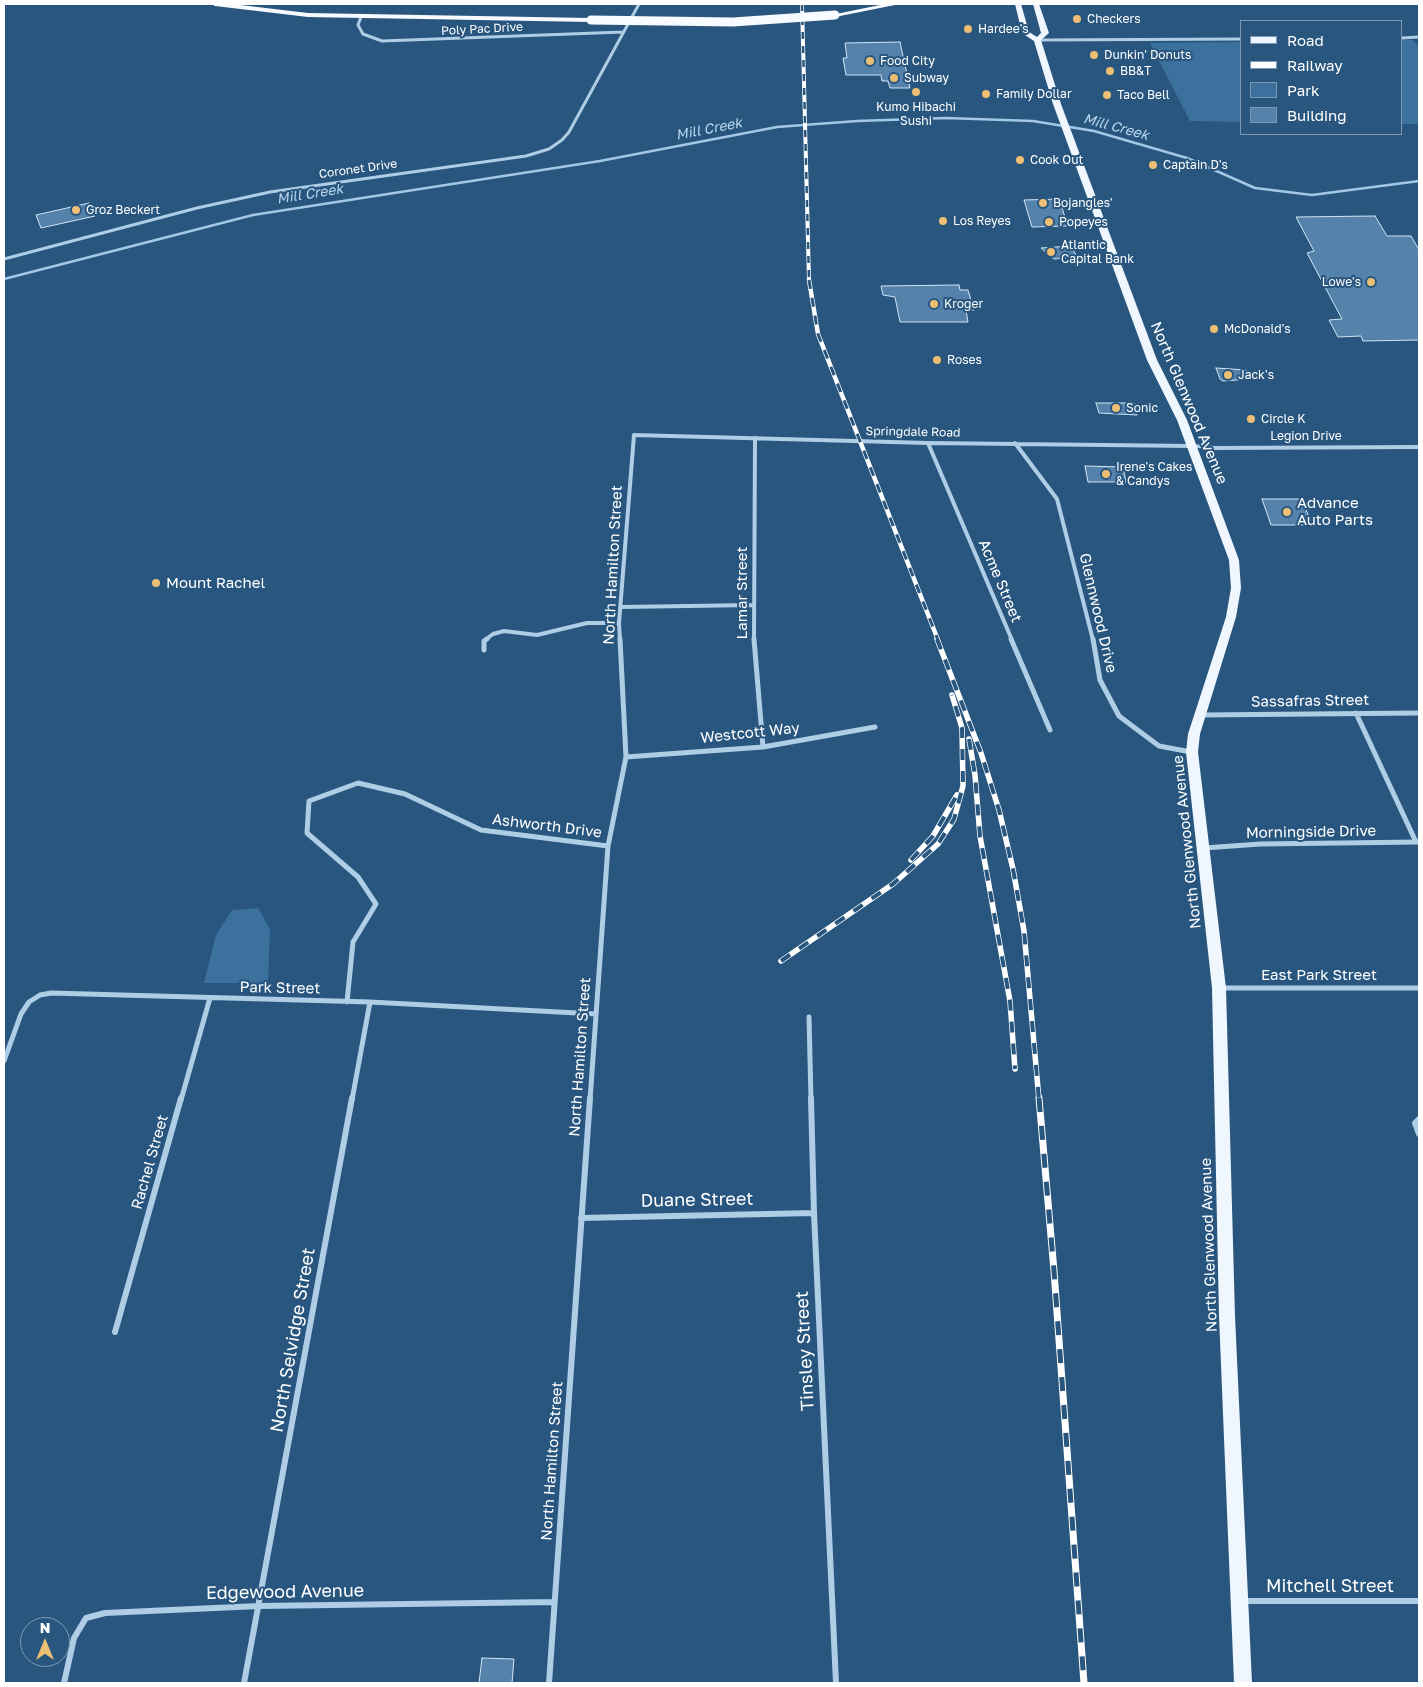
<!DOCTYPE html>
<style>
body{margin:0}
#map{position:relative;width:1423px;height:1687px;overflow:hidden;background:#28567f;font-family:"Golos Text",sans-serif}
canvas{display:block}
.frame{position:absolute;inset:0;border:5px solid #fff;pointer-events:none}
.legend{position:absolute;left:1240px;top:20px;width:162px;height:115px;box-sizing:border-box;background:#28567f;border:1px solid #7e9ab2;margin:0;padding:6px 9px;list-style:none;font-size:15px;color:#fff}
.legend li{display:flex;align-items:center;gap:10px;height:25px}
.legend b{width:25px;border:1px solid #7e9ab2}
.north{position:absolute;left:20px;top:1617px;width:50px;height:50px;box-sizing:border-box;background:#28567f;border:1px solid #7e9ab2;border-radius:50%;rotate:0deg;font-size:14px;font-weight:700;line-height:20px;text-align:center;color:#fff}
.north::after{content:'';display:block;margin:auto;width:18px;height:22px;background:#edbf75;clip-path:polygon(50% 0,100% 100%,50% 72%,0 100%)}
</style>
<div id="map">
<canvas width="1423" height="1687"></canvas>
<div class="frame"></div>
<ul class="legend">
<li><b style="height:6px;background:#eff6fd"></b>Road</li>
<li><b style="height:6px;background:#fff"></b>Railway</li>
<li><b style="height:14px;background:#3c709d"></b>Park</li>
<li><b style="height:14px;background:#5482aa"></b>Building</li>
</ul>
<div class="north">N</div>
</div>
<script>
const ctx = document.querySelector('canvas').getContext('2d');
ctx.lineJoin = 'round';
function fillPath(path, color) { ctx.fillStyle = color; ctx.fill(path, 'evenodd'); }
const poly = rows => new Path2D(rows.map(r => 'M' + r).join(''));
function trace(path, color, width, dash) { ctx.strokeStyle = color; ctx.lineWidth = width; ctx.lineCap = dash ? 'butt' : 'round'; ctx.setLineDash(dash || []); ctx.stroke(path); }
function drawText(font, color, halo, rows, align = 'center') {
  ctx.font = font + ' "Golos Text",sans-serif'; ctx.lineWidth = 4; ctx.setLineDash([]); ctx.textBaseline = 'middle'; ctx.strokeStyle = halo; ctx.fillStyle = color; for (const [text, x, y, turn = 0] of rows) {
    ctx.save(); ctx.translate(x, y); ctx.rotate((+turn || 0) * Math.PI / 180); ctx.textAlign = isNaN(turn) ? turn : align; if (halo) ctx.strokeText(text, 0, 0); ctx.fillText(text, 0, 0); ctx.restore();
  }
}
fillPath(poly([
 [1402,40,1413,40,1419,47,1419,124,1402,124],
 [1242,42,1242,122,1190,121,1150,43],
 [258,908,270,929,268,983,204,983,216,935,232,910]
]), '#3c709d');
trace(poly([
 [4,279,253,215,600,161,777,127,857,121,946,118,1033,121,1094,131,1187,158,1255,188,1312,195,1419,181]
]), '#a3c8e6', 2.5);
const building = poly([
 [900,42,910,88,890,88,888,81,882,81,881,75,846,75,843,58,847,58,845,43,900,42],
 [1059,199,1068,226,1032,227,1024,200,1059,199],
 [89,203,95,216,41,228,36,215,89,203],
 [1375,216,1387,236,1411,236,1419,250,1419,340,1363,341,1361,336,1338,337,1329,320,1342,319,1307,253,1314,251,1296,217,1375,216],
 [1071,246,1077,257,1054,259,1041,248,1071,246],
 [959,285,960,290,968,290,974,310,966,310,968,322,900,322,895,297,883,295,881,286,959,285],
 [1216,368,1246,370,1250,379,1223,381,1220,379,1216,368],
 [1096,403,1134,403,1137,415,1099,413,1096,403],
 [1085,466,1123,467,1126,482,1088,482,1085,466],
 [1262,499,1302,499,1312,525,1271,525,1262,499],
 [482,1658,514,1659,512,1683,479,1683,482,1658]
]);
fillPath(building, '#5482aa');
trace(building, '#d1e5f5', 1);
trace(poly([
 [361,17,358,25,363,34,382,41,623,32],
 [1402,38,1419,37],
 [1037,40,1242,39],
 [4,259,197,208,270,192,526,156,549,149,562,140,569,132,639,4]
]), '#afcde5', 3);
trace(poly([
 [928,443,1012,640],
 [1015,443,1057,499,1093,640],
 [621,607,754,605],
 [485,640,493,634,504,631,537,635,587,623,619,623],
 [620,640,619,623,634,435,928,443,1192,446],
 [754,640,755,438]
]), '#afcde5', 4);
trace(poly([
 [754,639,763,747],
 [1011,639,1050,730],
 [1093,639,1100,680,1119,716,1159,746,1191,752],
 [484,650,484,641,487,639],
 [1356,713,1416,842],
 [1201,715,1419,713],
 [626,757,763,747,875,727],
 [1204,848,1260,844,1419,842],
 [1219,988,1419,988],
 [347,1002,353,942,376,904,358,877,307,833,309,801,358,783,405,794,481,830,608,846],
 [809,1017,811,1100],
 [4,1061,21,1014,29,1002,40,995,51,993,370,1002,596,1014],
 [181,1100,210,998],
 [352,1100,370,1002],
 [590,1100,608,846,626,757,620,639]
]), '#afcde5', 5);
trace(poly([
 [811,1098,814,1213,836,1683],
 [1419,1119,1415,1123,1419,1134],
 [581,1218,814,1213],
 [115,1332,181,1098],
 [1242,1601,1419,1601],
 [64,1683,74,1638,86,1618,105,1613,259,1606,554,1602],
 [244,1683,352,1098],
 [549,1683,590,1098]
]), '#afcde5', 6);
fillPath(poly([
 [1192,444,1215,446,1419,445,1419,449,1215,450,1190,447,1190,445,1192,444]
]), '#afcde5');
fillPath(poly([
 [1015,4,1021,4,1029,32,1037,37,1041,33,1033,4,1039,4,1049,33,1041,40,1061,104,1157,360,1187,420,1239,560,1241,588,1236,617,1200,734,1198,752,1226,988,1235,1316,1252,1683,1234,1683,1219,1316,1212,988,1186,752,1188,734,1226,617,1231,588,1229,560,1177,420,1147,360,1053,104,1034,41,1022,33,1015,4]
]), '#eff6fd');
fillPath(poly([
 [211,4,232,4,308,13,591,18,595,20,591,22,308,17,215,6,211,4],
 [885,4,900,4,835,17,831,15,885,4]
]), '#f7fafe');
const railFar3 = poly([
 [802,4,809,281]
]);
const railFar2 = poly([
 [809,280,818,334,938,640]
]);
const railFar1 = poly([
 [937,639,981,753,999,810,1013,869,1024,931,1039,1100],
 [969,739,975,775,980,836,1010,1001,1015,1069],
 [911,860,933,836,957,795],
 [781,961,893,884,938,844,954,819,963,786,962,728,952,695]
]);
const rail = poly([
 [1039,1098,1054,1271,1084,1683]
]);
trace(railFar3, '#fff', 4);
trace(railFar2, '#fff', 4.5);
trace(railFar1, '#fff', 5.5);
trace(rail, '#fff', 7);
trace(railFar3, '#28567f', 2.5, [7]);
trace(railFar2, '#28567f', 3, [9]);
trace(railFar1, '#28567f', 4, [11]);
trace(rail, '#28567f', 5, [14]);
trace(poly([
 [591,20,733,22,835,15]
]), '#f7fafe', 9);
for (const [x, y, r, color] of [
 [1077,19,5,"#edbf75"],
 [968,29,5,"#edbf75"],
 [1094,55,5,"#edbf75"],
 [870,61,5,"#edbf75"],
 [1110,71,5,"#edbf75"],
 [894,78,5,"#edbf75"],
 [916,92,5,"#edbf75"],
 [986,94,5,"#edbf75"],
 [1107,95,5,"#edbf75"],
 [1020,160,5,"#edbf75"],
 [1153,165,5,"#edbf75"],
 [1043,203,5,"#edbf75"],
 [76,210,5,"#edbf75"],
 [943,221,5,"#edbf75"],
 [1049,222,5,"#edbf75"],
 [1051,252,5,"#edbf75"],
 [1371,282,5,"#edbf75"],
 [934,304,5,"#edbf75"],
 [1214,329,5,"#edbf75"],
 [937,360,5,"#edbf75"],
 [1228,375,5,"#edbf75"],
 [1116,408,5,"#edbf75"],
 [1251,419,5,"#edbf75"],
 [1106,474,5,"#edbf75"],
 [1287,512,5,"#edbf75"],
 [156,583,5,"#edbf75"]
]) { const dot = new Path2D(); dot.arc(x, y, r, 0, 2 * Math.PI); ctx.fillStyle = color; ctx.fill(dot); trace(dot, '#28567f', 2); }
drawText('12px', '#fff', '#28567f', [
 ["Checkers",1087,19],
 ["Hardee's",978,29],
 ["Dunkin' Donuts",1104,55],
 ["Food City",880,61],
 ["BB&T",1120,71],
 ["Subway",904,78],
 ["Family Dollar",996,94],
 ["Taco Bell",1117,95],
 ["Kumo Hibachi",916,107,"center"],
 ["Sushi",916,121,"center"],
 ["Cook Out",1030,160],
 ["Captain D's",1163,165],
 ["Bojangles'",1053,203],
 ["Groz Beckert",86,210],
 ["Los Reyes",953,221],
 ["Popeyes",1059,222],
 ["Atlantic",1061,245],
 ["Capital Bank",1061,259],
 ["Lowe's",1361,282,"right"],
 ["Kroger",944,304],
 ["McDonald's",1224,329],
 ["Roses",947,360],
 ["Jack's",1238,375],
 ["Sonic",1126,408],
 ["Circle K",1261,419],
 ["Irene's Cakes",1116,467],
 ["& Candys",1116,481]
], 'left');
drawText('12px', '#fff', '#28567f', [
 ["Poly Pac Drive",482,29,-3],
 ["Coronet Drive",358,169,-8],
 ["Springdale Road",913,432,1],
 ["Legion Drive",1306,436]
]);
drawText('italic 14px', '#bad6ed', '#28567f', [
 ["Mill Creek",1116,127,15],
 ["Mill Creek",709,129,-11],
 ["Mill Creek",310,194,-9]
]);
drawText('15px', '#fff', '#28567f', [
 ["North Glenwood Avenue",1189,403,67],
 ["North Hamilton Street",613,565,-87],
 ["Acme Street",1000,581,67],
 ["Lamar Street",742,593,-90],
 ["Glennwood Drive",1098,613,77],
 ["Sassafras Street",1310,701,-1],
 ["Westcott Way",750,733,-6],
 ["Ashworth Drive",547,826,7],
 ["Morningside Drive",1311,832,-1],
 ["North Glenwood Avenue",1187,842,-96],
 ["East Park Street",1319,975],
 ["Park Street",280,988,1],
 ["North Hamilton Street",580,1057,-86],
 ["Rachel Street",150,1162,-74],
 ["North Glenwood Avenue",1209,1245,-92],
 ["North Hamilton Street",552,1461,-86]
]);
drawText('15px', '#fff', '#28567f', [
 ["Advance",1297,503],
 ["Auto Parts",1297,520],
 ["Mount Rachel",166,583]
], 'left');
drawText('18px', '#fff', '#28567f', [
 ["Duane Street",697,1200,-1],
 ["North Selvidge Street",293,1340,-80],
 ["Tinsley Street",805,1351,-93],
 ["Mitchell Street",1330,1586],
 ["Edgewood Avenue",285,1592,-1]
]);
</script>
